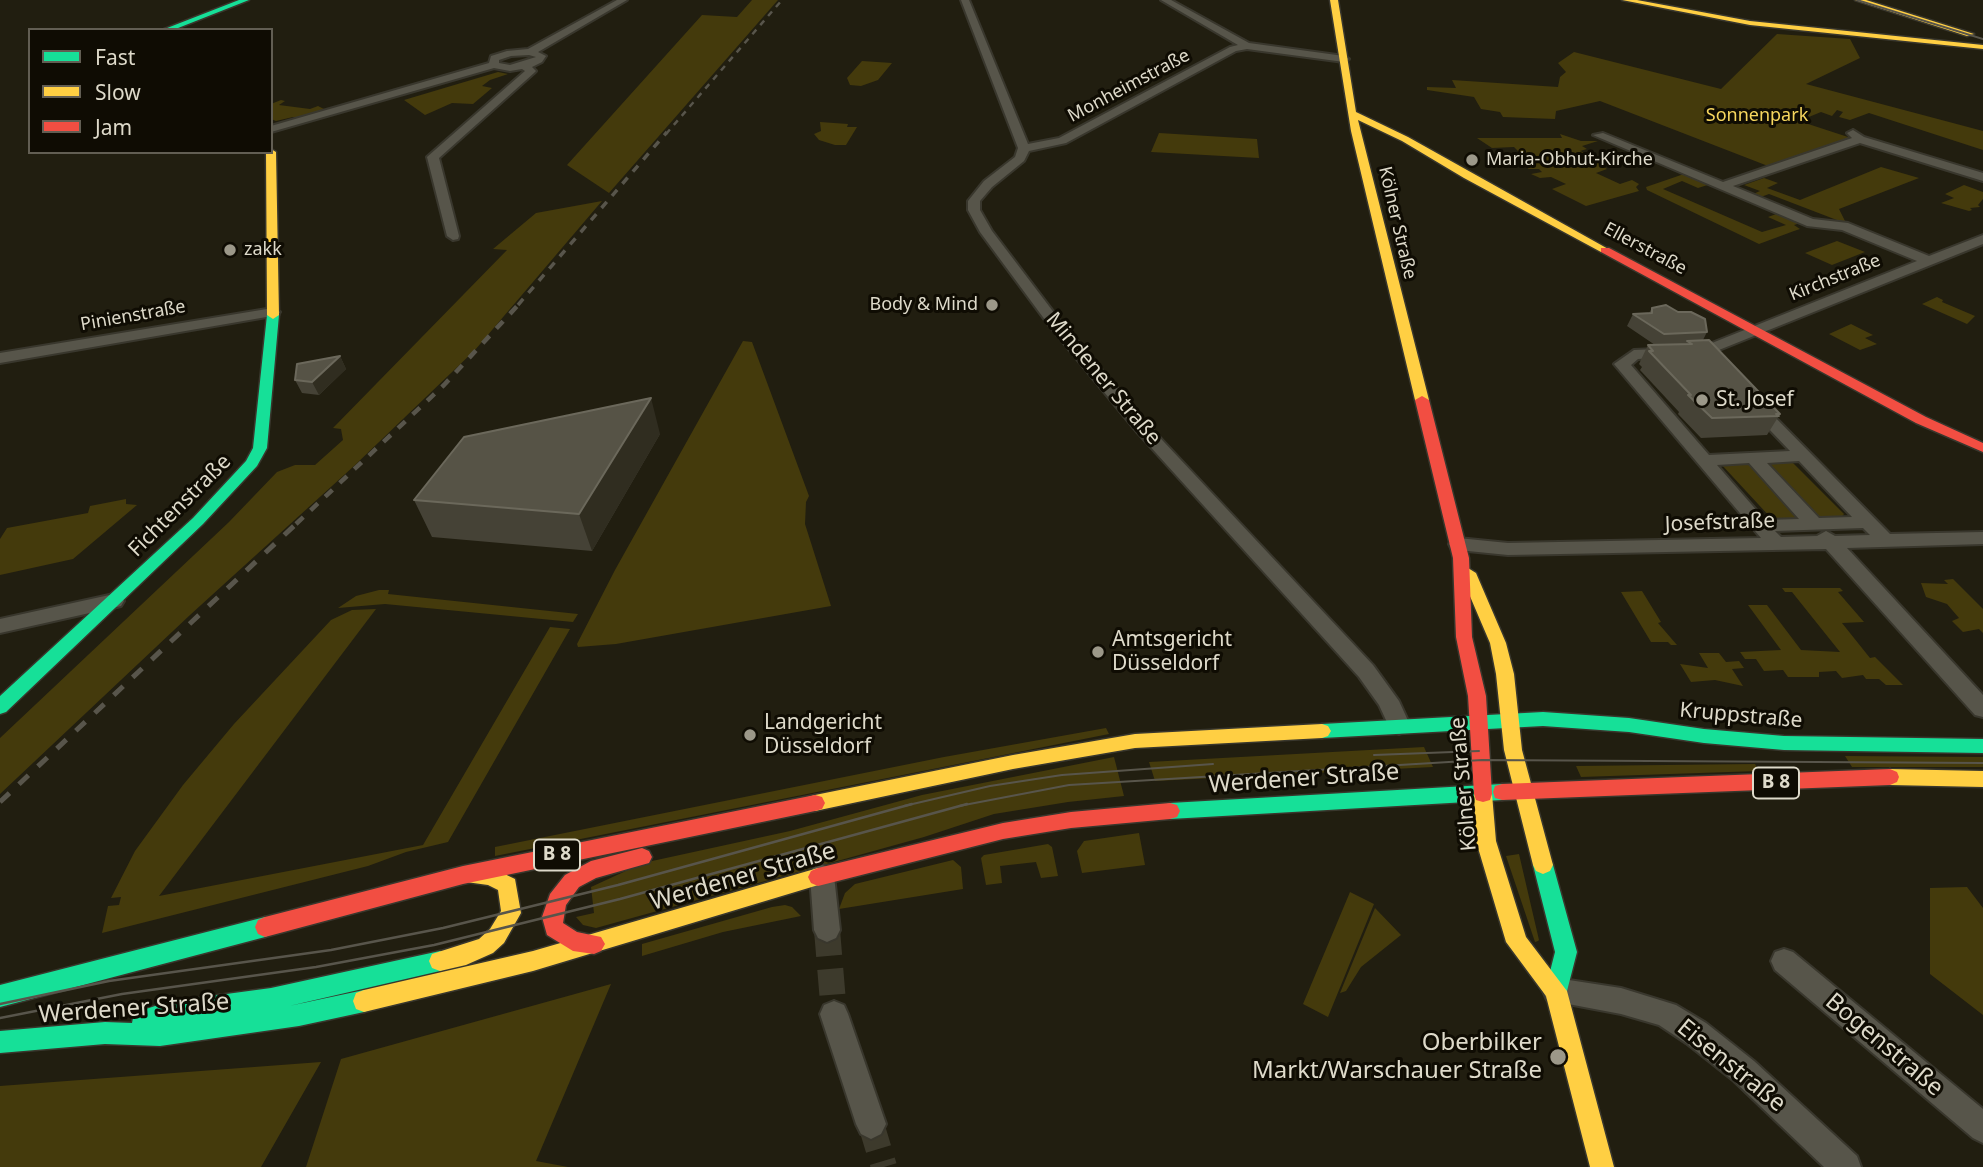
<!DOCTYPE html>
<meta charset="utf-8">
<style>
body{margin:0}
#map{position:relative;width:1983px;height:1167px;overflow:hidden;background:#211e10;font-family:"Noto Sans",sans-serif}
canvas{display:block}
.legend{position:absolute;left:28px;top:28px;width:245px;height:126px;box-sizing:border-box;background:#0f0c03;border:2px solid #625e53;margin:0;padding:9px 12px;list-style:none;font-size:21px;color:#dedaca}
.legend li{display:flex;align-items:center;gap:14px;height:35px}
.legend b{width:35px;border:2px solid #625e53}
</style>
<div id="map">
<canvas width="1983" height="1167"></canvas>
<ul class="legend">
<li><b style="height:9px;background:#16e098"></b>Fast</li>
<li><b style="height:9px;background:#ffcf43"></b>Slow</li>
<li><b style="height:9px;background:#f24e42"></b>Jam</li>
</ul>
</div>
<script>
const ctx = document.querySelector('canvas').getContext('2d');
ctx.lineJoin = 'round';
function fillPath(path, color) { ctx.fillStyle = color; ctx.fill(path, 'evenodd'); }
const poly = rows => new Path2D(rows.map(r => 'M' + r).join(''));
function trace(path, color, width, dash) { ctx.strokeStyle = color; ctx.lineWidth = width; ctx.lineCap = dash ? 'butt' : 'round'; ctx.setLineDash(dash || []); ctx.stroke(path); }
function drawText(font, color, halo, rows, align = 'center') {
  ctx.font = font + ' "Noto Sans",sans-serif'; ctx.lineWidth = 6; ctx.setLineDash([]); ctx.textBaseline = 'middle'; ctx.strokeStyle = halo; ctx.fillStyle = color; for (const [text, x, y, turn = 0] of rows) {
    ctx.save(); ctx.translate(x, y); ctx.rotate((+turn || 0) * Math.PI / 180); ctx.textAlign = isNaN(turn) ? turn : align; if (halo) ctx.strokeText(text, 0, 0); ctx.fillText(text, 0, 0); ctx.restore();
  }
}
fillPath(poly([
 [752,0,778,0,609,193,567,165,702,15,737,17],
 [1777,34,1850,39,1860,58,1806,84,1983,131,1983,150,1869,113,1850,120,1839,117,1843,112,1837,110,1832,116,1821,112,1799,121,1851,138,1768,166,1600,101,1556,111,1555,119,1503,117,1500,112,1481,109,1474,97,1427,90,1427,87,1456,88,1452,80,1558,87,1560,77,1566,72,1558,63,1574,52,1721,89],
 [862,61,892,63,878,80,861,86,850,85,847,78],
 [498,72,508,74,490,80,482,86,492,88,473,104,452,103,425,115,404,100],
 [281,100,285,101,279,105,310,109,318,106,324,109,297,119,293,117,276,121,271,119,271,104],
 [820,122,848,124,847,127,857,127,846,145,835,145,819,140,814,134,821,131],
 [1159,133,1257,139,1259,158,1151,152],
 [1560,134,1581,141,1598,141,1582,146,1587,149,1580,151,1610,164,1603,166,1607,169,1596,173,1620,184,1632,180,1639,184,1636,187,1639,191,1586,206,1552,189,1566,184,1551,177,1540,178,1531,174,1542,172,1539,169,1528,169,1531,162,1541,163,1537,158,1525,158,1514,147,1492,148,1477,138,1562,138],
 [1881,167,1919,178,1839,209,1845,221,1842,222,1769,194,1758,198,1751,195,1760,191,1744,185,1764,178,1778,183,1767,188,1800,200],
 [1681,175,1689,175,1711,184,1698,188,1682,181,1663,189,1762,232,1786,225,1768,217,1779,213,1803,222,1794,225,1800,229,1794,231,1759,244,1647,190,1646,187],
 [1964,185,1983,192,1983,199,1978,205,1980,207,1970,208,1972,210,1969,211,1941,203,1954,198,1945,194],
 [602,201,475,350,354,466,190,615,0,794,0,738,229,522,277,472,295,465,315,465,343,440,341,429,333,428,507,250,493,249,536,213],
 [1837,241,1865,252,1832,265,1805,253],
 [1937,297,1943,300,1942,302,1975,316,1967,324,1922,304],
 [1851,324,1873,335,1865,338,1877,344,1860,350,1829,334],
 [743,341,752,342,809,496,806,502,805,524,831,606,616,644,578,647,577,644,615,570],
 [1789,459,1844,514,1841,518,1825,518,1816,515,1764,461],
 [1746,461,1798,516,1796,521,1771,518,1720,463],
 [126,499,126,504,137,505,73,559,0,575,0,539,7,528,88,513,90,506],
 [1953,579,1983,609,1983,633,1979,629,1963,632,1952,621,1959,618,1947,604,1926,597,1921,583,1948,584,1944,580],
 [1782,588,1840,588,1843,591,1838,592,1864,622,1842,623,1870,658,1875,657,1903,685,1886,685,1879,679,1866,679,1863,675,1842,678,1836,671,1819,672,1819,677,1788,677,1783,670,1764,671,1756,659,1745,659,1740,652,1781,650,1748,605,1767,605,1801,650,1840,652,1792,592,1785,592],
 [379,590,389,590,388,594,578,614,573,622,385,604,338,608,356,596],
 [1642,591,1661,622,1658,623,1677,645,1671,645,1668,642,1651,642,1621,592],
 [376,609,159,896,423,845,550,627,570,629,448,842,406,852,368,866,102,933,108,906,119,905,121,897,111,898,135,851,183,785,234,724,331,620,352,610],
 [1699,653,1719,653,1726,662,1739,661,1744,668,1732,669,1743,686,1715,680,1691,682,1680,664,1708,668],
 [1106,728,1109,734,495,856,495,847,944,757],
 [1424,747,1433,767,1155,781,1149,762],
 [1845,756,1983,757,1983,767,1852,767],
 [1114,757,1124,796,1068,802,994,814,924,837,596,928,583,925,576,917,594,913,591,887,643,863,790,831,922,795],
 [1755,764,1759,771,1581,777,1576,766],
 [1139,833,1145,865,1082,873,1077,851,1084,841],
 [1048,844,1052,847,1058,876,1041,878,1036,862,1000,866,1002,883,986,885,981,858,984,855],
 [1519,854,1539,940,1538,941,1535,942,1506,856],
 [953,860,961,867,963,889,839,909,845,893,855,884],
 [1967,887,1983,908,1983,1015,1930,974,1930,888],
 [1350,892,1374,904,1328,1017,1303,1004],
 [785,905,792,907,801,916,723,932,642,956,642,944,772,907],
 [1375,908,1401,935,1361,967,1346,991,1340,993],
 [611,984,536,1161,568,1167,306,1167,341,1059],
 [321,1062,261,1167,0,1167,0,1086]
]), '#443a0c');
trace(poly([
 [827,930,834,1014],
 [871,1124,884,1167]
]), '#3d3a2c', 26, [26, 13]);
const street = poly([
 [617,0,627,0,538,52,546,56,542,62,532,67,536,71,534,73,439,158,459,236,458,239,453,240,447,236,427,157,525,71,522,69,510,71,494,68,271,132,271,126,489,63,491,56,507,51,528,49,617,0],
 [529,55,536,57,510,65,499,63,499,60,511,56,529,55],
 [961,0,969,0,1028,144,1059,138,1230,47,1238,45,1161,0,1171,0,1249,43,1344,56,1349,59,1344,62,1247,49,1236,51,1066,143,1029,151,1024,161,992,187,980,201,980,210,992,231,1058,318,1149,426,1373,665,1399,701,1410,725,1407,731,1399,734,1391,731,1379,705,1359,677,1137,432,1048,324,980,232,968,210,968,201,984,181,1015,157,1018,148,961,0],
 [1853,130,1864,137,1983,173,1983,181,1860,143,1733,186,1813,219,1848,223,1929,256,1983,235,1983,244,1709,354,1638,359,1631,365,1709,455,1790,451,1747,406,1755,401,1761,403,1890,534,1983,532,1983,544,1847,548,1983,695,1983,717,1975,715,1826,549,1508,555,1458,550,1451,548,1449,544,1451,540,1458,538,1508,543,1761,538,1614,364,1634,350,1702,347,1917,261,1842,230,1807,226,1593,135,1603,133,1723,182,1852,138,1847,133,1853,130],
 [1799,461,1852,517,1819,518,1767,463,1799,461],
 [1749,463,1799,519,1765,520,1717,465,1749,463],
 [1863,528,1870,535,1835,536,1826,531,1817,536,1781,537,1775,531,1863,528],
 [273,308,280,312,278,315,0,363,0,353,273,308],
 [114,594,121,596,124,601,121,606,0,633,0,619,114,594],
 [822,865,831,868,834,876,840,930,836,938,827,942,818,938,814,930,810,876,813,868,822,865],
 [1784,949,1793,952,1983,1109,1983,1143,1973,1138,1775,970,1771,961,1775,952,1784,949],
 [1556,978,1621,988,1676,1005,1706,1023,1754,1061,1857,1156,1861,1167,1824,1167,1734,1081,1686,1043,1659,1025,1621,1014,1547,1000,1543,991,1547,982,1556,978],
 [834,1001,844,1005,848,1014,886,1124,881,1134,871,1139,861,1134,856,1124,820,1014,824,1005,834,1001]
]);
const fast = poly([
 [239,0,249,0,173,30,162,30,239,0],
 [273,311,279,315,267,448,257,466,203,524,6,712,0,714,0,696,193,518,246,461,253,448,267,315,273,311],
 [1543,712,1629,718,1704,729,1784,736,1983,739,1983,753,1784,750,1704,743,1629,732,1543,726,1322,738,1316,736,1313,731,1316,726,1322,724,1543,712],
 [1502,784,1509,786,1511,792,1509,798,1502,800,1170,819,1163,817,1160,811,1163,805,1170,803,1502,784],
 [1543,856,1550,859,1553,865,1577,952,1567,991,1564,998,1556,1002,1548,998,1545,991,1555,952,1533,865,1536,859,1543,856],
 [265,917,272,920,275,927,272,934,265,937,0,1007,0,985,265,917],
 [440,951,448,954,451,961,448,968,440,971,289,1006,364,990,372,993,375,1001,372,1009,364,1012,299,1026,160,1046,105,1044,0,1053,0,1031,105,1022,132,1023,134,1013,167,1002,271,988,440,951]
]);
const slow = poly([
 [1330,0,1338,0,1356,112,1408,137,1610,250,1601,252,1464,178,1402,141,1358,120,1429,400,1422,404,1415,400,1351,131,1330,0],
 [1622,0,1637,0,1750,21,1983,45,1983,49,1750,25,1622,0],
 [1855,0,1866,0,1974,34,1967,36,1855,0],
 [271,149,276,152,279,315,273,319,267,315,266,152,271,152,271,149],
 [1468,568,1476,573,1506,643,1514,674,1522,750,1553,865,1550,871,1543,874,1536,871,1533,865,1504,750,1496,674,1490,643,1460,573,1468,568],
 [1322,724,1328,726,1331,731,1328,736,1322,738,1135,748,1013,769,815,811,808,809,805,803,808,797,815,795,1013,755,1135,734,1322,724],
 [1890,769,1983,771,1983,787,1890,785,1883,782,1881,777,1883,772,1890,769],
 [1483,786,1490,788,1492,794,1496,841,1526,937,1567,991,1614,1167,1590,1167,1546,996,1506,942,1476,841,1474,794,1476,788,1483,786],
 [473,867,490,867,515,879,521,913,504,943,493,953,466,965,440,971,432,968,429,961,432,954,479,939,490,929,501,911,498,890,488,885,466,882,463,876,466,870,473,867],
 [818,868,825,871,828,877,825,883,533,971,364,1012,356,1009,353,1001,356,993,364,990,533,951,818,868]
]);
const jam = poly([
 [1601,248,1609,248,1926,417,1983,443,1983,452,1916,423,1601,252,1601,248],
 [1422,396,1429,400,1469,558,1472,637,1486,696,1492,794,1490,800,1483,802,1476,800,1474,794,1468,696,1456,637,1453,558,1415,400,1422,396],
 [1890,769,1897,772,1899,777,1897,782,1890,785,1502,800,1495,798,1493,792,1495,786,1502,784,1890,769],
 [815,795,822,797,825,803,822,809,815,811,463,884,265,937,258,934,255,927,258,920,265,917,463,866,815,795],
 [1170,803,1177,805,1180,811,1177,817,1170,819,1071,828,1003,839,818,886,811,883,808,877,811,871,818,868,1003,823,1071,812,1170,803],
 [642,848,649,851,652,857,649,863,596,878,579,887,566,905,563,923,577,932,601,937,605,944,601,951,594,954,573,951,547,935,542,917,550,894,565,875,591,861,642,848]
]);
trace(street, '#39372d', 4);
trace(fast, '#39372d', 3);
trace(slow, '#39372d', 3);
trace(jam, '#39372d', 3);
fillPath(street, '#57554a');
fillPath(fast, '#16e098');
fillPath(slow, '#ffcf43');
fillPath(jam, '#f24e42');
trace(poly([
 [1857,0,1983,39],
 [1374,755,1479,751],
 [904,806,990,786,1062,775,1213,764],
 [959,806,1069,785,1482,760,1983,763]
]), '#58554b', 2);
trace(poly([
 [0,1004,109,981,331,950,443,928,618,885,912,804],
 [0,1018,122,994,316,967,434,945,620,899,967,804]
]), '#58554b', 2.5);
trace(poly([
 [666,134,782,0]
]), '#58554b', 2.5, [6, 6]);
trace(poly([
 [518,305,667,132]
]), '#58554b', 3.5, [8, 8]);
trace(poly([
 [296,524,444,385,520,303]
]), '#58554b', 4.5, [10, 10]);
trace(poly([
 [0,802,297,523]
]), '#58554b', 5, [13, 13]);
fillPath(poly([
 [1652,308,1707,332,1703,340,1780,414,1767,435,1701,438,1678,414,1679,412,1640,370,1642,367,1639,364,1648,345,1655,345,1627,326,1633,314,1649,313],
 [340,356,346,369,319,395,302,393,295,380],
 [660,434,592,551,432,537,414,500]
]), '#454236');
fillPath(poly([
 [340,356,346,369,319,395,312,382],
 [651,398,660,434,592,551,579,514]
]), '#302d20');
const building = poly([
 [1666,305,1678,312,1691,312,1705,319,1707,332,1664,334,1633,314,1652,313,1652,308,1666,305],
 [1709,340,1780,414,1776,414,1779,416,1712,418,1688,395,1691,395,1649,351,1653,351,1648,345,1692,344,1687,341,1709,340],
 [340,356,312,382,295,380,297,364,340,356],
 [651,398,579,514,414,500,464,437,651,398]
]);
fillPath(building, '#565346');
trace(building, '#6b685b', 2);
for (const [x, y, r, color] of [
 [1472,160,7,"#9c9889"],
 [230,250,7,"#9c9889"],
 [992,305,7,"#9c9889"],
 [1702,400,7,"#9c9889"],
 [1098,652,7,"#9c9889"],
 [750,735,7,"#9c9889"],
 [1558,1057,9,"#9c9889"]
]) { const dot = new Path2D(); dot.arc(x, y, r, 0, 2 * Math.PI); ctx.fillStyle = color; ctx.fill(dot); trace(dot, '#0f0c03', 2.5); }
drawText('18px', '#dedaca', '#0f0c03', [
 ["Monheimstraße",1129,86,-28],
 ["Kölner Straße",1397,223,77],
 ["Ellerstraße",1645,249,28],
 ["Kirchstraße",1835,278,-22],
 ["Pinienstraße",133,316,-10]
]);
drawText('18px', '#f6d65e', '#0f0c03', [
 ["Sonnenpark",1757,116]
]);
drawText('18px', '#dedaca', '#0f0c03', [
 ["Maria-Obhut-Kirche",1486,160],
 ["zakk",244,250],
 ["Body & Mind",978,305,"right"]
], 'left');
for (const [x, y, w] of [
 [1776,783,46],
 [557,855,46]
]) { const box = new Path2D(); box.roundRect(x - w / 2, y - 15.5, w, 31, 5); ctx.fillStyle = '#0f0c03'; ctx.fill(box); trace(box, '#dedaca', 2); }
drawText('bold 19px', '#dedaca', null, [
 ["B 8",1776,783],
 ["B 8",557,855]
]);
drawText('21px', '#dedaca', '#0f0c03', [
 ["Mindener Straße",1103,379,50],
 ["Fichtenstraße",180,506,-45],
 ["Josefstraße",1720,523,-2],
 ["Kruppstraße",1741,716,5],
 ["Kölner Straße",1464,784,-95]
]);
drawText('21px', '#dedaca', '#0f0c03', [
 ["St. Josef",1716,400],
 ["Amtsgericht",1112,640],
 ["Düsseldorf",1112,664],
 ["Landgericht",764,723],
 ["Düsseldorf",764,747]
], 'left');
drawText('24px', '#dedaca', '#0f0c03', [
 ["Werdener Straße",1304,779,-4],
 ["Werdener Straße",743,877,-16],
 ["Werdener Straße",134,1009,-4],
 ["Bogenstraße",1884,1045,40],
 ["Eisenstraße",1731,1066,39]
]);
drawText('24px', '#dedaca', '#0f0c03', [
 ["Oberbilker",1542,1043],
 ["Markt/Warschauer Straße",1542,1071]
], 'right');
</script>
